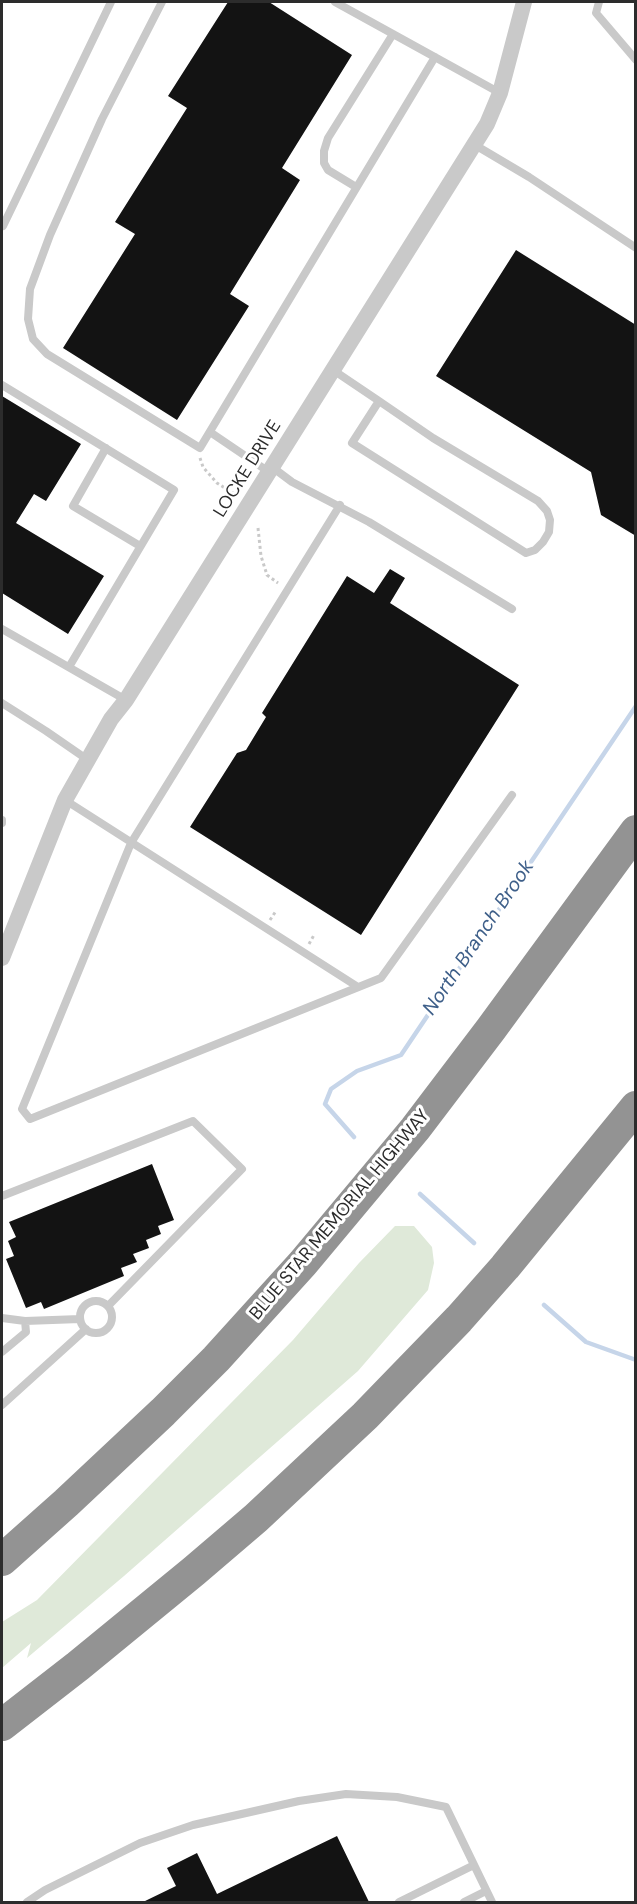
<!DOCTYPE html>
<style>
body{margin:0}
#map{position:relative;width:637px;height:1904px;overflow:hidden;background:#fff;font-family:"DM Sans",sans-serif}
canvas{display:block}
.frame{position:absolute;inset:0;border:3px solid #2c2c2c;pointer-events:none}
</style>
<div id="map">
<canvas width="637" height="1904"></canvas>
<div class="frame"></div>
</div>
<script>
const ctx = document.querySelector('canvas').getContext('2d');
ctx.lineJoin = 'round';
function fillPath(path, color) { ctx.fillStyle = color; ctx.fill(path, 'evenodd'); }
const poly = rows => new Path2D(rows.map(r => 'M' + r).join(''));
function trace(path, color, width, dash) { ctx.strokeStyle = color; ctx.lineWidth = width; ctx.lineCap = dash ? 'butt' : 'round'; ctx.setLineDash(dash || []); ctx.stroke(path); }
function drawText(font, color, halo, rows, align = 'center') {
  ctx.font = font + ' "DM Sans",sans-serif'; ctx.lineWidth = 6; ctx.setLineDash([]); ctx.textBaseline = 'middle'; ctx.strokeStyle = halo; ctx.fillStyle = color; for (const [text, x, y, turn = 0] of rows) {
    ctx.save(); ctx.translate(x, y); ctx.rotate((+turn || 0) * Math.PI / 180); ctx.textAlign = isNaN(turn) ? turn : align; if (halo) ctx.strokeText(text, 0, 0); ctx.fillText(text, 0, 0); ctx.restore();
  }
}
fillPath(poly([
 [395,1226,414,1226,432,1247,434,1263,428,1290,358,1371,124,1576,27,1658,31,1643,2,1668,2,1622,37,1600,293,1340,359,1263]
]), '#dfe9d9');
trace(poly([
 [354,1137,325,1104,331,1089,357,1071,401,1055,636,706],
 [420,1194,474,1243],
 [544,1305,586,1342,636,1360]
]), '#c6d5e9', 4.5);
fillPath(poly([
 [228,2,269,2,352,55,282,168,300,180,230,294,249,306,177,420,63,348,135,234,115,222,187,108,168,96],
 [516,250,636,325,636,536,601,515,591,472,436,376],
 [2,396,81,444,46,501,34,494,16,523,104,576,68,634,2,593],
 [390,569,405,578,390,603,519,685,361,935,190,827,237,753,246,750,266,717,262,713,347,576,374,593],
 [152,1164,174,1220,158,1226,161,1234,146,1240,149,1248,133,1254,137,1262,121,1268,124,1276,44,1309,41,1302,26,1308,6,1259,14,1256,8,1241,16,1237,9,1222],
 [337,1836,369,1902,143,1902,176,1886,167,1868,197,1853,217,1894]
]), '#131313');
trace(poly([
 [200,458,203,467,217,483,236,495],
 [258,528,261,556,267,575,278,583],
 [270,920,276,911],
 [309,944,314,935]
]), '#c9c9c9', 3, [3, 3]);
trace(poly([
 [162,2,102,119,50,235,30,289,28,319,33,339,47,354,200,448,435,57],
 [335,2,500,93],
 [599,2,596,13,636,60],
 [475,145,529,177,636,248],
 [356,187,328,170,324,163,324,151,328,138,393,34],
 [3,226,111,2],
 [333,370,379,401,433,438,538,501,547,511,550,520,549,532,543,542,535,550,526,553,352,443,379,401],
 [2,385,174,490,69,667],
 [210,432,269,472],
 [106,448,73,506,140,546],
 [272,467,292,482,369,522,512,609],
 [340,505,131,843,22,1109,30,1119,381,978,512,795],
 [2,629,126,700],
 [2,703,46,731,88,760],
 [65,800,358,987],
 [2,820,2,823],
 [2,1196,193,1121,242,1169,108,1306],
 '80 1317a16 16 0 1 1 32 0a16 16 0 1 1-32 0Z',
 [2,1318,25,1321,80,1319],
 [2,1352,26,1332,25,1321],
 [2,1405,86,1329],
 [27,1902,45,1890,140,1843,193,1825,299,1801,346,1794,397,1797,446,1807,492,1902],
 [399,1902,474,1865],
 [464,1902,486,1891]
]), '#c9c9c9', 8);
trace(poly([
 [2,958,65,800,111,719,126,700,487,124,500,93,524,2]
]), '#c9c9c9', 16);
trace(poly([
 [2,1560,66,1503,163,1412,216,1359,303,1263,415,1129,491,1029,636,831],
 [2,1725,78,1666,194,1571,256,1518,365,1416,459,1319,505,1267,636,1107]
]), '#939393', 32);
drawText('18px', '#2c2c2c', '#fff', [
 ["LOCKE DRIVE",248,469,-58],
 ["BLUE STAR MEMORIAL HIGHWAY",340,1215,-50]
]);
drawText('italic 20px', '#3e5f89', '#fff', [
 ["North Branch Brook",479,938,-56]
]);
</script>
